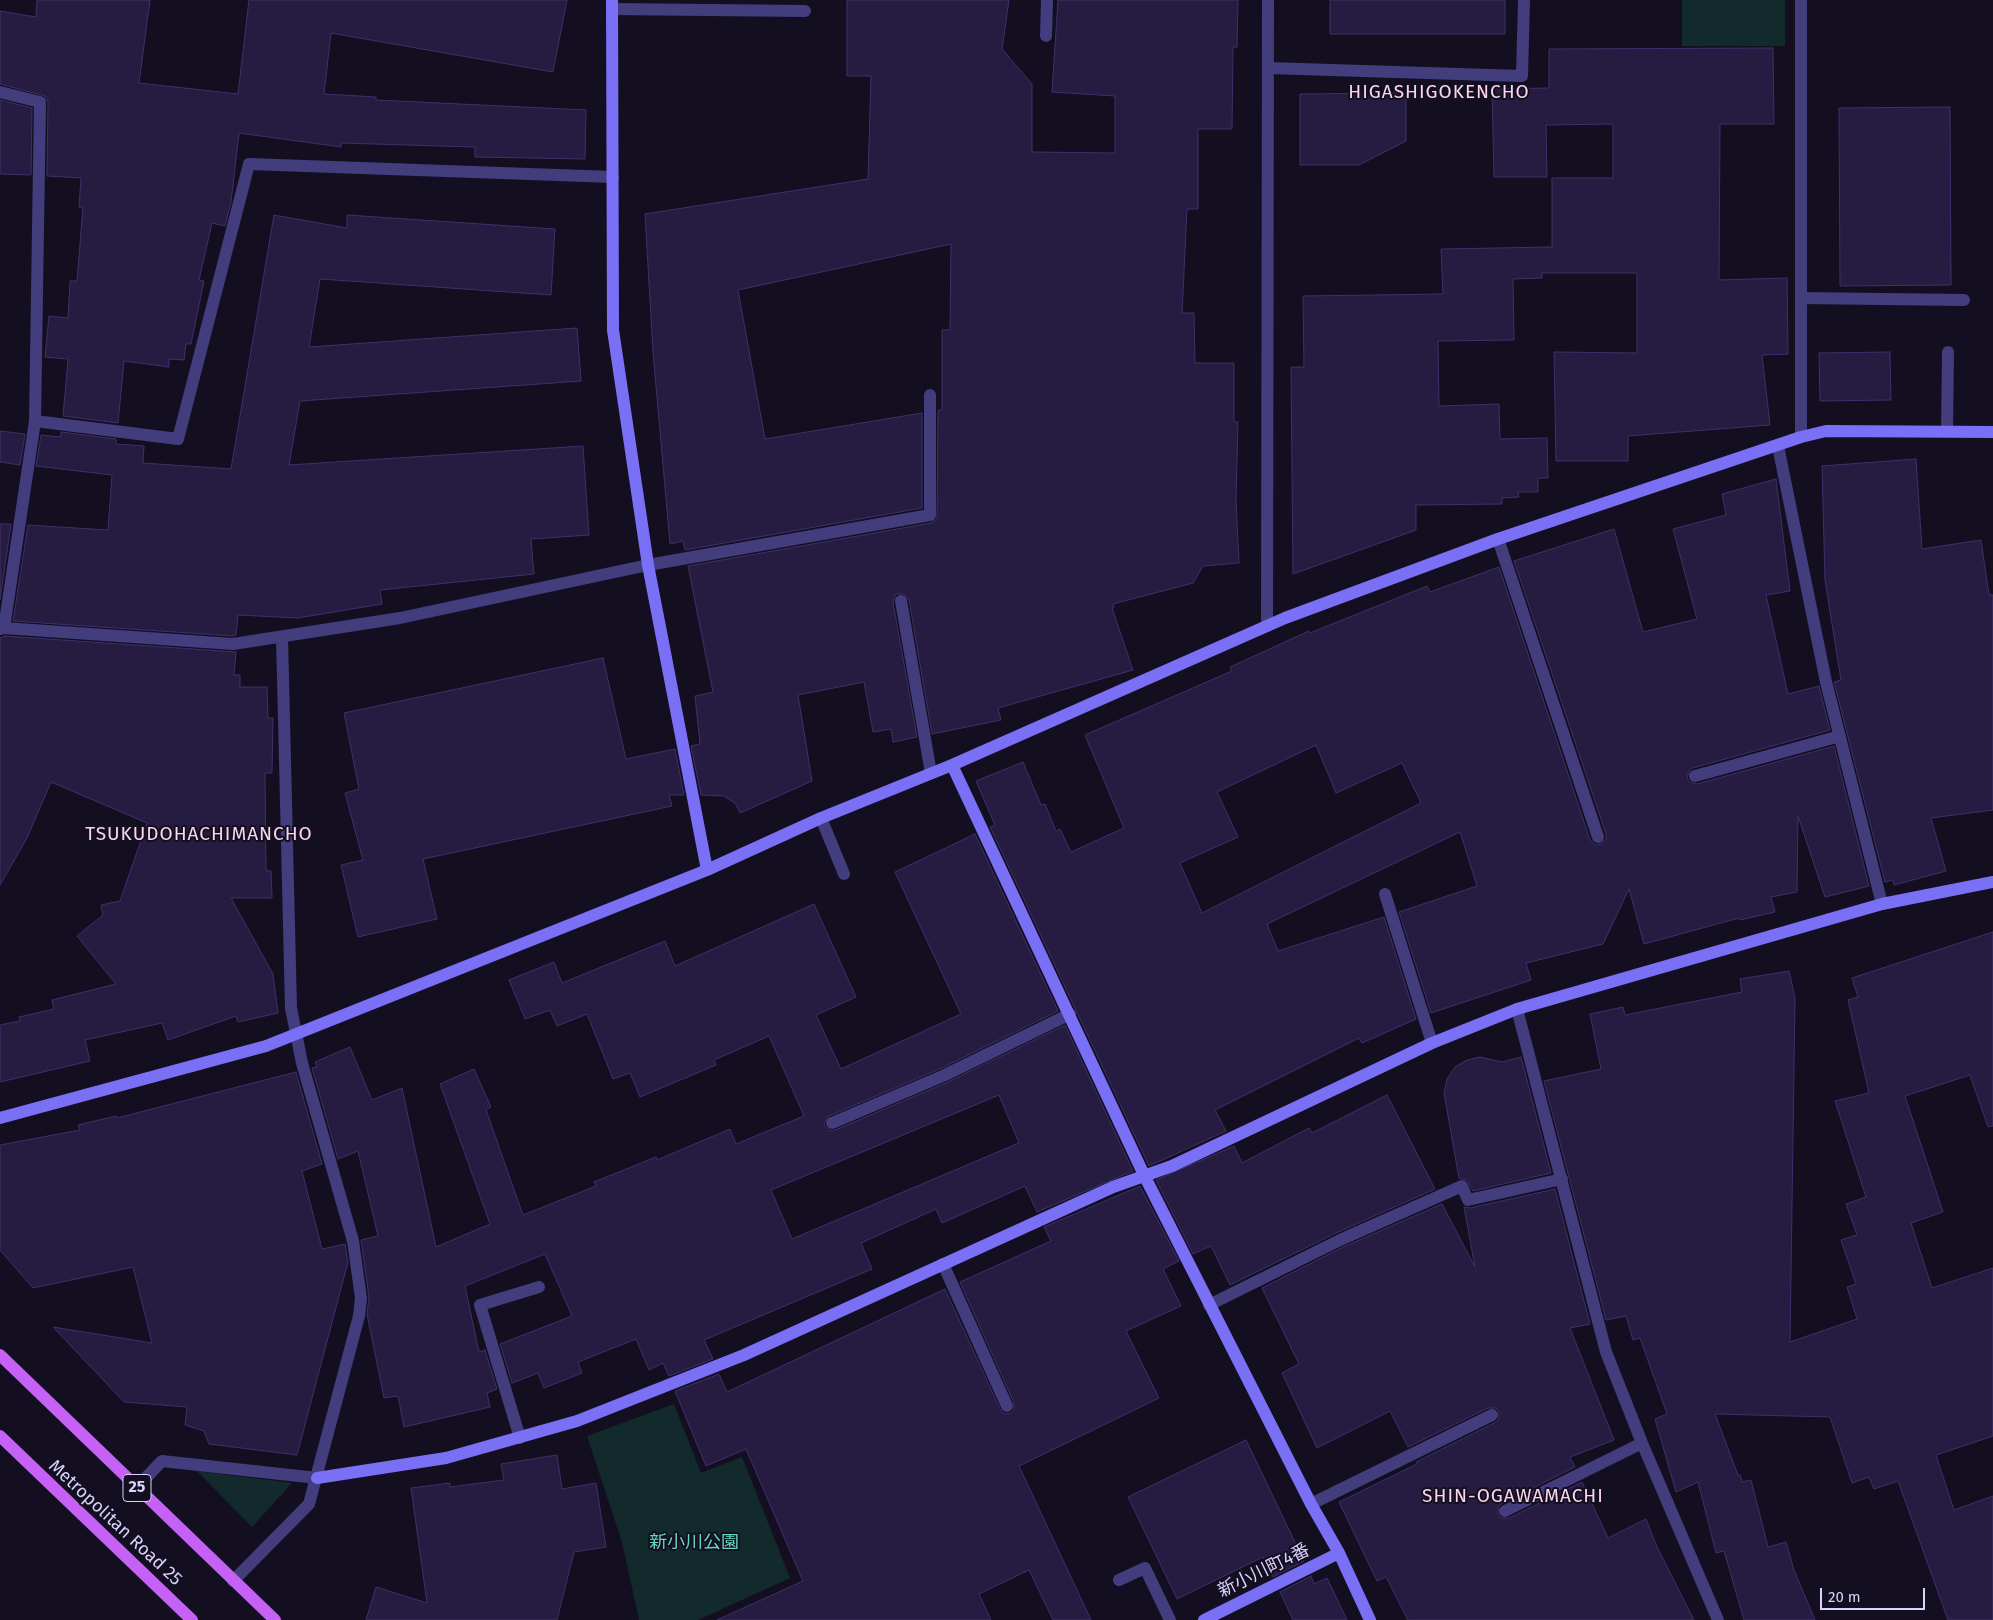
<!DOCTYPE html>
<meta charset="utf-8">
<style>
body{margin:0}
#map{position:relative;width:1993px;height:1620px;overflow:hidden;background:#130f21;font-family:"Fira Sans",sans-serif}
canvas{display:block}
.scale{position:absolute;left:1820px;top:1588px;width:105px;height:22px;box-sizing:border-box;border:2px solid #d9d2fc;border-top:0;padding-left:6px;font-size:15px;line-height:18px;white-space:nowrap;color:#d9d2fc;-webkit-text-stroke:4px #130f21;paint-order:stroke}
</style>
<div id="map">
<canvas width="1993" height="1620"></canvas>
<div class="scale">20 m</div>
</div>
<script>
const ctx = document.querySelector('canvas').getContext('2d');
ctx.lineJoin = 'round';
function fillPath(path, color) { ctx.fillStyle = color; ctx.fill(path, 'evenodd'); }
const poly = rows => new Path2D(rows.map(r => 'M' + r).join(''));
function trace(path, color, width, dash) { ctx.strokeStyle = color; ctx.lineWidth = width; ctx.lineCap = dash ? 'butt' : 'round'; ctx.setLineDash(dash || []); ctx.stroke(path); }
function drawText(font, color, halo, rows, align = 'center') {
  ctx.font = font + ' "Fira Sans","Noto Sans JP",sans-serif'; ctx.lineWidth = 4; ctx.setLineDash([]); ctx.textBaseline = 'middle'; ctx.strokeStyle = halo; ctx.fillStyle = color; for (const [text, x, y, turn = 0] of rows) {
    ctx.save(); ctx.translate(x, y); ctx.rotate((+turn || 0) * Math.PI / 180); ctx.textAlign = isNaN(turn) ? turn : align; if (halo) ctx.strokeText(text, 0, 0); ctx.fillText(text, 0, 0); ctx.restore();
  }
}
fillPath(poly([
 [1682,0,1785,0,1785,46,1682,46],
 [674,1404,701,1473,742,1457,790,1578,698,1620,639,1620,622,1542,587,1436],
 [197,1471,292,1483,252,1527]
]), '#122a2b');
const building = poly([
 [37,0,150,0,139,83,238,94,249,0,567,0,553,72,331,33,324,94,376,97,376,100,586,110,585,159,475,157,475,147,341,143,341,147,239,133,231,202,225,226,212,223,199,280,204,281,191,344,186,344,184,360,169,359,169,367,124,361,118,423,63,416,68,359,45,357,49,316,68,318,70,281,77,281,83,207,79,207,81,178,47,176,48,102,45,96,0,84,0,11,36,17,37,0],
 [847,0,1009,0,1002,49,1032,84,1032,152,1115,153,1115,96,1052,92,1058,0,1238,0,1237,47,1233,47,1232,129,1198,129,1198,209,1187,209,1182,313,1194,313,1195,363,1234,363,1234,422,1238,422,1236,500,1239,563,1203,566,1193,583,1113,604,1114,608,1112,608,1133,670,998,708,1001,720,932,734,909,600,904,594,896,594,893,602,917,737,893,742,891,729,873,732,864,682,798,695,812,781,740,813,736,804,724,796,701,795,691,746,700,744,695,696,713,692,688,566,931,523,937,519,938,410,942,410,942,330,950,330,951,244,738,290,765,439,922,413,922,508,685,550,683,541,670,544,653,352,645,214,868,179,871,76,847,76,847,0],
 [1330,0,1505,0,1505,34,1330,34,1330,0],
 [1773,48,1774,124,1720,124,1719,280,1787,278,1788,354,1762,355,1770,425,1628,436,1628,461,1556,461,1554,352,1637,353,1637,273,1542,273,1542,278,1513,279,1514,340,1438,341,1439,406,1499,404,1500,439,1547,438,1548,478,1538,478,1538,492,1518,492,1519,497,1502,498,1502,504,1416,505,1416,530,1293,574,1291,367,1304,367,1303,296,1443,294,1441,249,1552,247,1552,178,1613,178,1613,124,1546,125,1547,177,1494,177,1492,89,1549,88,1549,49,1773,48],
 [1406,93,1406,141,1359,165,1300,165,1300,94,1406,93],
 [0,100,32,108,31,175,0,174,0,100],
 [1950,107,1951,285,1840,286,1839,108,1950,107],
 [274,215,347,228,347,215,555,229,551,295,320,279,309,347,577,328,581,381,300,401,289,465,583,446,589,535,531,539,534,574,380,590,382,604,298,618,238,615,236,635,233,636,13,621,28,525,108,530,112,475,36,466,41,435,61,437,61,432,116,439,116,444,144,446,143,463,231,469,274,215],
 [1890,352,1891,400,1820,401,1819,353,1890,352],
 [0,431,25,434,20,465,0,462,0,431],
 [1916,459,1922,549,1981,540,1989,595,1993,595,1993,810,1931,818,1946,871,1894,885,1893,880,1885,882,1834,682,1841,680,1825,580,1822,466,1916,459],
 [1776,479,1790,591,1766,595,1788,694,1819,686,1830,730,1693,768,1689,771,1687,778,1690,782,1697,784,1834,746,1869,886,1825,897,1798,816,1797,892,1771,897,1775,912,1740,920,1739,918,1644,944,1629,889,1603,944,1526,963,1531,980,1431,1013,1399,912,1477,886,1460,832,1267,924,1278,951,1384,917,1416,1019,1362,1043,1359,1038,1215,1110,1226,1131,1149,1166,990,827,995,825,976,781,1023,762,1041,805,1045,804,1056,831,1060,829,1071,852,1124,828,1085,735,1232,671,1230,667,1309,631,1310,633,1427,586,1430,592,1499,567,1590,840,1596,845,1601,844,1606,839,1606,834,1514,561,1614,529,1643,632,1697,619,1673,529,1726,515,1722,494,1776,479],
 [1316,745,1336,793,1402,763,1421,803,1202,913,1180,863,1238,837,1217,792,1316,745],
 [0,524,11,524,0,600,0,524],
 [5,636,236,652,234,675,240,675,240,687,267,687,268,718,273,718,272,773,265,773,266,871,271,871,272,898,231,898,273,974,278,1013,238,1022,236,1016,168,1040,162,1023,85,1040,90,1061,0,1082,0,1025,20,1021,19,1017,54,1009,52,1000,116,984,77,936,103,915,101,905,120,901,147,823,51,782,27,838,0,885,0,638,5,636],
 [603,658,626,759,675,749,684,795,669,795,672,806,423,859,437,919,358,937,341,865,363,860,345,793,359,789,344,713,603,658],
 [975,834,1058,1011,942,1068,829,1116,824,1122,825,1127,831,1131,835,1130,948,1082,1065,1025,1133,1171,1037,1212,1025,1186,942,1223,936,1209,861,1243,872,1269,704,1340,713,1359,669,1376,663,1363,649,1370,636,1339,578,1362,582,1373,544,1388,538,1373,512,1383,500,1344,572,1316,545,1254,465,1286,479,1352,485,1350,497,1389,487,1393,490,1407,404,1427,398,1396,384,1398,367,1314,369,1297,361,1240,378,1236,358,1151,338,1159,312,1068,317,1067,315,1062,350,1047,372,1100,402,1088,436,1247,490,1224,440,1084,474,1069,491,1107,486,1110,523,1215,596,1186,594,1182,656,1157,657,1160,730,1129,736,1144,804,1116,769,1036,714,1060,716,1065,640,1097,630,1073,613,1079,587,1014,557,1026,550,1010,525,1019,509,980,554,962,562,983,665,941,675,966,814,904,856,997,816,1015,841,1069,961,1014,895,872,975,834],
 [999,1095,1019,1143,792,1239,771,1190,999,1095],
 [1993,932,1993,1126,1988,1127,1970,1075,1905,1096,1943,1212,1911,1223,1932,1288,1993,1268,1993,1436,1936,1455,1954,1510,1993,1496,1993,1620,1948,1620,1898,1481,1874,1489,1869,1477,1852,1483,1830,1417,1715,1414,1738,1475,1740,1475,1742,1482,1751,1480,1768,1547,1786,1542,1794,1570,1815,1620,1744,1620,1724,1551,1716,1553,1698,1482,1676,1492,1655,1419,1667,1414,1640,1338,1633,1340,1626,1316,1606,1320,1544,1081,1601,1069,1590,1014,1623,1007,1625,1015,1742,992,1740,979,1789,971,1795,998,1790,1342,1857,1319,1847,1287,1856,1284,1841,1240,1857,1235,1846,1204,1866,1197,1835,1101,1869,1093,1848,1000,1858,997,1852,978,1993,932],
 [1480,1057,1502,1062,1521,1057,1551,1173,1473,1191,1467,1180,1459,1178,1444,1093,1447,1079,1455,1067,1467,1060,1480,1057],
 [296,1072,322,1164,302,1171,322,1249,345,1244,348,1262,297,1455,209,1444,204,1431,185,1425,187,1407,124,1402,53,1327,152,1343,133,1267,33,1288,0,1250,0,1145,80,1130,78,1125,116,1116,117,1118,296,1072],
 [1387,1095,1435,1189,1336,1233,1230,1285,1211,1246,1193,1254,1156,1180,1234,1146,1242,1163,1309,1128,1312,1133,1387,1095],
 [1140,1186,1179,1261,1163,1269,1181,1306,1126,1331,1159,1398,1019,1466,1091,1620,1053,1620,1029,1570,979,1594,991,1620,717,1620,803,1581,746,1449,706,1466,675,1391,719,1374,727,1392,945,1289,1000,1409,1003,1413,1010,1414,1014,1410,1014,1403,960,1282,1051,1241,1044,1227,1140,1186],
 [1555,1189,1590,1324,1570,1328,1614,1440,1570,1457,1575,1467,1501,1504,1498,1507,1498,1514,1501,1518,1509,1518,1582,1482,1608,1538,1646,1519,1657,1547,1694,1620,1408,1620,1386,1577,1377,1581,1339,1502,1417,1464,1416,1462,1496,1422,1499,1419,1499,1412,1496,1408,1488,1408,1408,1447,1390,1411,1317,1448,1282,1373,1299,1364,1262,1288,1343,1247,1442,1204,1475,1267,1464,1207,1470,1208,1555,1189],
 [1246,1440,1304,1561,1273,1577,1263,1557,1177,1599,1128,1497,1246,1440],
 [557,1455,562,1489,596,1483,606,1547,574,1552,557,1620,366,1620,376,1587,427,1603,411,1488,450,1483,450,1487,504,1480,501,1464,557,1455],
 [1311,1576,1314,1584,1327,1578,1347,1620,1293,1620,1280,1592,1311,1576]
]);
fillPath(building, '#261c41');
trace(building, '#3f306b', 1);
trace(poly([
 [612,9,805,11],
 [1268,68,1522,76,1524,0],
 [0,92,40,102,35,421,4,628],
 [1801,298,1964,300],
 [35,421,178,439,249,164,613,177],
 [1947,431,1948,352],
 [1778,446,1826,682,1882,904],
 [1498,539,1598,837],
 [648,565,930,515,930,395],
 [901,601,931,773],
 [1695,776,1840,736],
 [821,818,844,874],
 [1385,894,1432,1043],
 [1517,1009,1606,1352,1642,1443,1718,1620],
 [832,1123,945,1075,1070,1014],
 [943,1264,1007,1406],
 [1209,1305,1340,1240,1462,1186,1468,1200,1562,1179],
 [520,1438,480,1305,539,1287],
 [136,1488,162,1461,317,1478],
 [1311,1504,1492,1415],
 [1505,1511,1642,1443],
 [1119,1580,1145,1568,1170,1620]
]), '#433d7d', 12);
trace(poly([
 [1801,0,1801,437],
 [1046,36,1047,0],
 [1267,626,1268,0],
 [0,629,4,628,233,644,400,618,648,565],
 [233,1581,309,1504,359,1316,361,1298,353,1241,302,1063,291,1008,282,637]
]), '#433d7d', 12);
trace(poly([
 [612,0,613,330,648,565,707,870],
 [952,765,1144,1175,1311,1504,1339,1553,1370,1620],
 [0,1118,266,1046,707,870,821,818,952,765,1285,618,1498,539,1801,437,1826,431,1993,432],
 [317,1478,446,1458,577,1421,744,1355,1113,1187,1172,1166,1432,1043,1517,1009,1882,904,1993,882],
 [1204,1620,1339,1553]
]), '#7a70f5', 12);
trace(poly([
 [0,1355,275,1620],
 [0,1436,192,1620]
]), '#c561f4', 12);
for (const [x, y, w] of [
 [137,1488,28]
]) { const box = new Path2D(); box.roundRect(x - w / 2, y - 13.5, w, 27, 4); ctx.fillStyle = '#130f21'; ctx.fill(box); trace(box, '#d9d2fc', 1); }
drawText('bold 16px', '#d9d2fc', null, [
 ["25",137,1488]
]);
drawText('18px', '#d9d2fc', '#130f21', [
 ["Metropolitan Road 25",115,1523,43],
 ["新小川町4番",1264,1571,-26]
]);
drawText('18px', '#64d7c0', '#130f21', [
 ["新小川公園",694,1543]
]);
ctx.letterSpacing = '1px';
drawText('19px', '#fcd4eb', '#130f21', [
 ["HIGASHIGOKENCHO",1439,93],
 ["TSUKUDOHACHIMANCHO",199,835],
 ["SHIN-OGAWAMACHI",1513,1497]
]);
ctx.letterSpacing = '0px';
</script>
